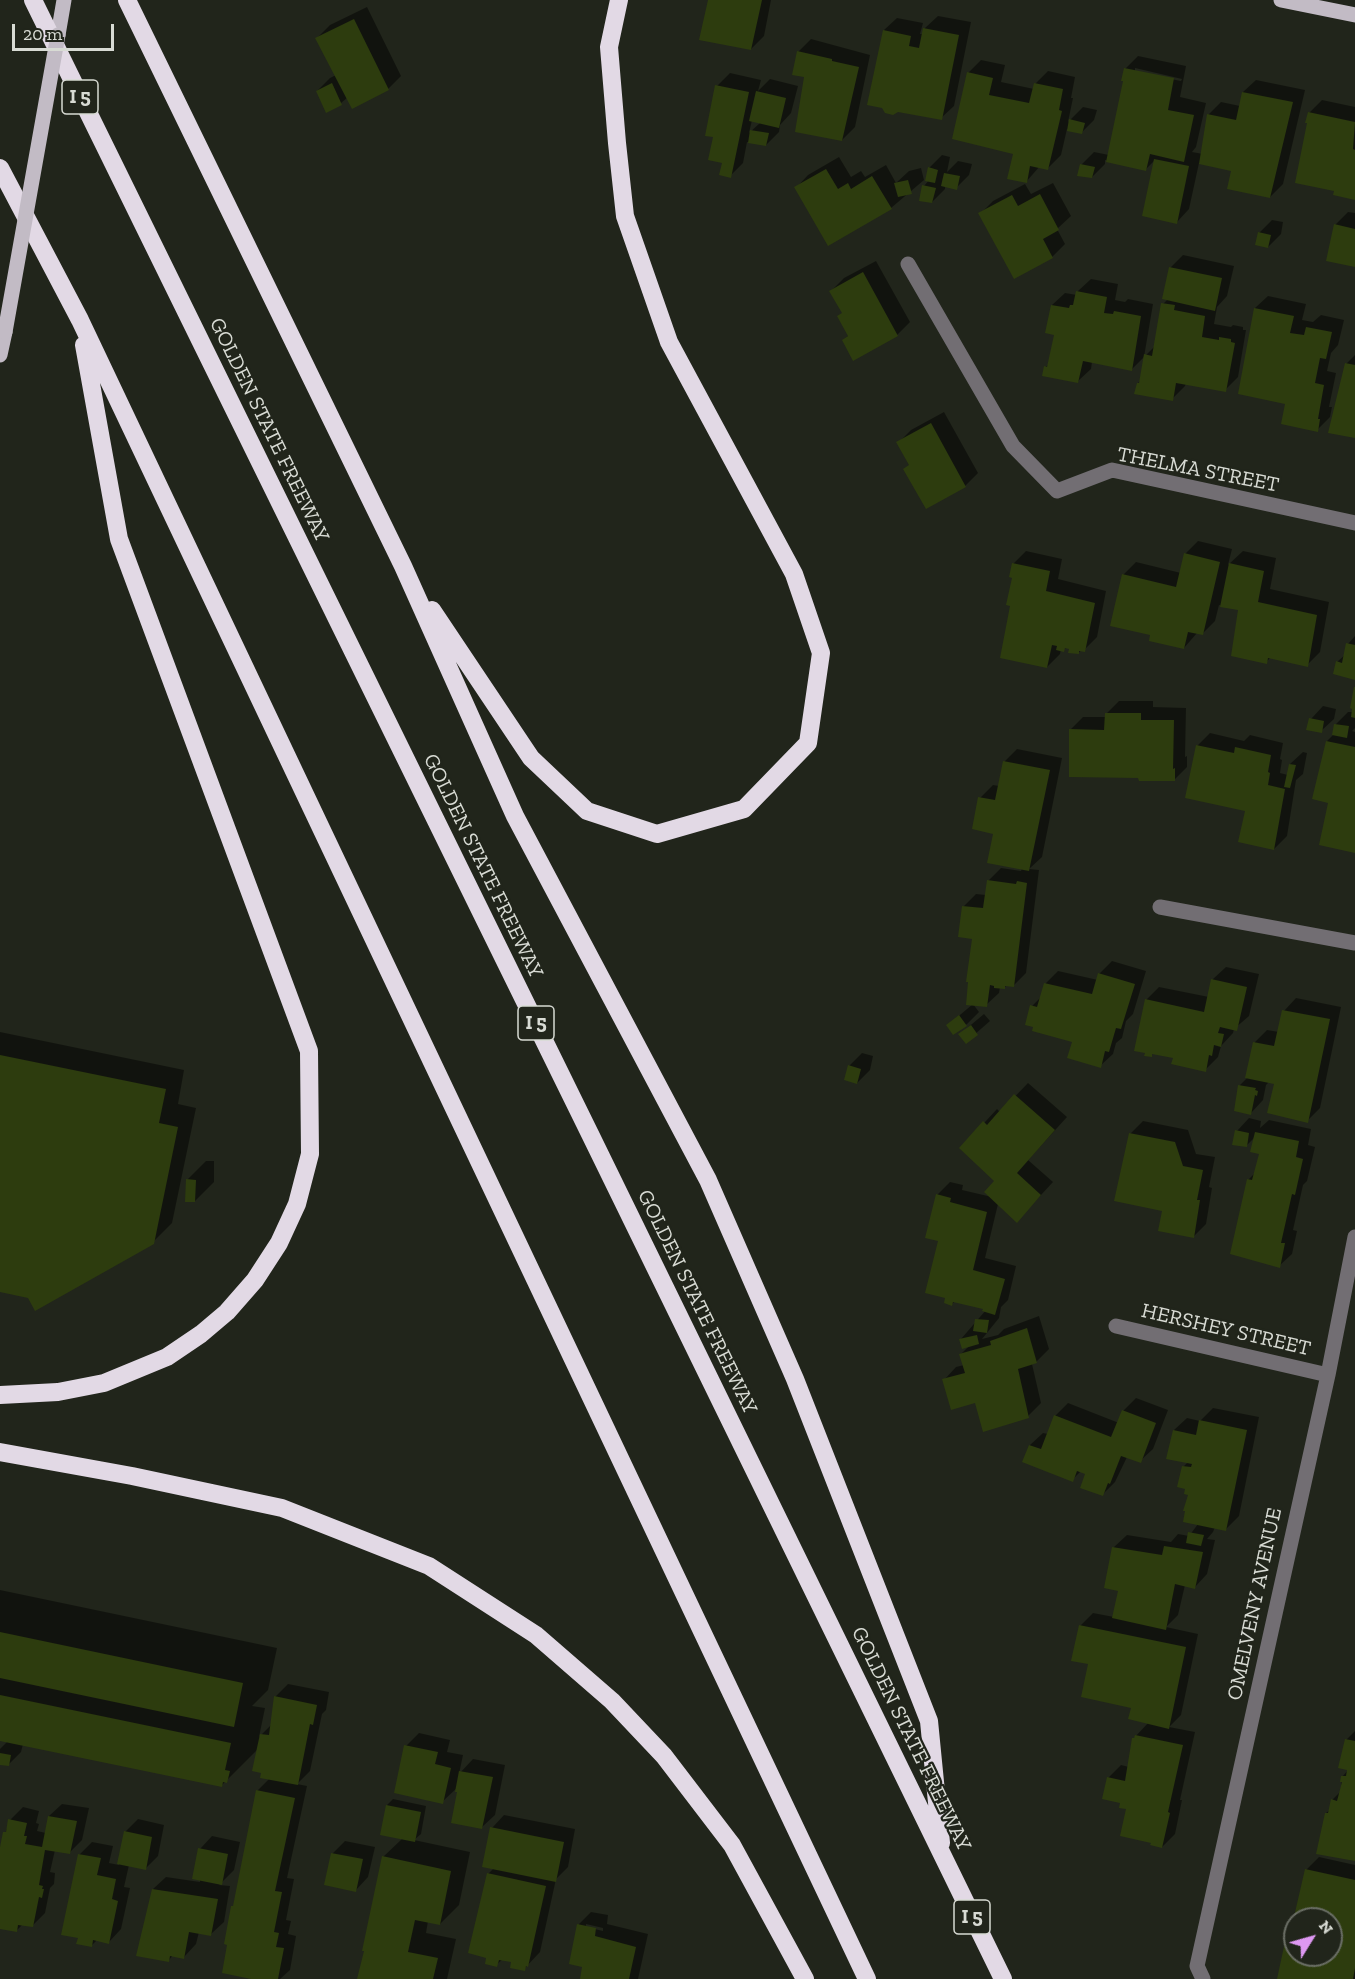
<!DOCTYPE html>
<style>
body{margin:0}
#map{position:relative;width:1355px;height:1979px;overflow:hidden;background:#21251b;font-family:"Zilla Slab",serif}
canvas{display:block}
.north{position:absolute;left:1283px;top:1907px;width:60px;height:60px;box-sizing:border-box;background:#21251b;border:2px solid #6a6e65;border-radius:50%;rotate:53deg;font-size:16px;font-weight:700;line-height:24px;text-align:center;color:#d8dbd4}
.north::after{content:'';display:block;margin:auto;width:21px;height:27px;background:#de98f2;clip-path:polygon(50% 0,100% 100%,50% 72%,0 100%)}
.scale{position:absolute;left:12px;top:24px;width:102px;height:27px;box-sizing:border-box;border:3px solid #d8dbd4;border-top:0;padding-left:8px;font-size:18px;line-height:21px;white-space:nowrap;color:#d8dbd4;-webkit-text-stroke:4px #21251b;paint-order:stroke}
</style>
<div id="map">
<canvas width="1355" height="1979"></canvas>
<div class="north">N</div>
<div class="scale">20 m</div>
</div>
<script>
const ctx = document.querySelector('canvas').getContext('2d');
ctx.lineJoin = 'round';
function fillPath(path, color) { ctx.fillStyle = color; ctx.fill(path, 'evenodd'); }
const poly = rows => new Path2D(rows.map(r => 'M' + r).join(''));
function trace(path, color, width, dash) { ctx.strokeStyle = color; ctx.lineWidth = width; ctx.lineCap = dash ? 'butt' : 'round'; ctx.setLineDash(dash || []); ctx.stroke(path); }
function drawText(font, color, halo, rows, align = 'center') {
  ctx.font = font + ' "Zilla Slab",serif'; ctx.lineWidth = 4.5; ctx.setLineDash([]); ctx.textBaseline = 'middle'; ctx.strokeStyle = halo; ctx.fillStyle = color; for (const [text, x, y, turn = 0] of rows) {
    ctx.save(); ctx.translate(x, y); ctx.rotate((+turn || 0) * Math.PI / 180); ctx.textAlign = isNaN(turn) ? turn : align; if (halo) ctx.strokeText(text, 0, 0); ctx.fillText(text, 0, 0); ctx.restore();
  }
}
fillPath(poly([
 [709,0,771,0,764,36,751,49],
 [367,7,401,76,388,89,347,98,341,103,327,111,317,91,330,78,336,75,317,38,330,25],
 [938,16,971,22,954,106,941,118,884,30,897,18,923,23,920,34,924,34,925,28],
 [811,39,870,55,855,127,842,140,806,76,798,52],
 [1138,56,1186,66,1180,97,1206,103,1196,147,1192,152,1203,154,1208,115,1221,102,1240,106,1243,92,1256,80,1305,90,1283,184,1270,197,1232,170,1199,163,1189,209,1177,222,1155,160,1146,169,1105,160,1105,164,1092,177,1081,165,1094,152,1109,155,1125,79,1125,69],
 [1135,68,1182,79,1181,81,1135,72],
 [981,60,1005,65,1001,82,1034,89,1035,84,1048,71,1075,77,1071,98,1073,98,1068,122,1083,107,1097,110,1094,120,1082,132,1067,129,1061,155,1048,168,1040,166,1026,182,1015,153,968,73],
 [730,73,761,80,758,91,770,79,798,86,791,113,780,125,779,132,766,145,747,142,743,163,730,176,715,136,717,86],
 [752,120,761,122,749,133],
 [1322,100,1355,107,1355,198,1336,190,1309,113],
 [942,155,950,157,947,172,958,161,972,164,969,175,956,188,945,186,945,189,932,202,924,186,929,180,929,168],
 [839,157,851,177,861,171,865,177,886,165,896,183,909,171,921,168,924,180,891,208,796,188,808,175],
 [1053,183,1071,216,1057,229,1065,244,1052,257,980,214,993,201,1025,184,1031,194],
 [1348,212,1355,213,1355,266,1335,225],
 [1272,220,1283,222,1281,234,1268,247,1259,233],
 [1183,255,1234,266,1227,296,1217,307,1214,324,1231,327,1233,325,1243,327,1243,330,1246,330,1238,377,1225,390,1186,383,1185,386,1172,399,1138,383,1141,380,1146,355,1155,346,1163,304,1168,299,1170,268],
 [876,261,910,322,897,335,843,340,849,335,843,312,831,291,844,278],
 [1091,279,1118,284,1115,300,1125,302,1128,299,1153,304,1144,357,1131,370,1092,362,1091,369,1078,381,1046,367,1050,363,1056,333,1052,305,1065,293,1077,295,1078,291],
 [1268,296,1306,304,1302,320,1313,322,1321,315,1344,320,1338,345,1331,353,1327,371,1336,373,1329,407,1332,407,1330,417,1317,430,1287,403,1255,308],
 [1355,355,1355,437,1346,364],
 [944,412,978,473,965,486,910,464,898,443,911,430],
 [1198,541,1232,549,1228,565,1243,551,1276,558,1270,589,1329,602,1320,652,1307,665,1271,657,1266,662,1240,609,1219,605,1215,621,1202,634,1197,633,1184,648,1152,634,1123,575,1136,562,1181,573,1185,554],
 [1026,551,1062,559,1058,579,1106,591,1097,637,1084,650,1082,650,1078,653,1067,647,1063,650,1061,649,1060,654,1047,667,1011,605,1013,564],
 [1355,636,1355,679,1337,662,1346,654,1348,644],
 [1355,689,1355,728,1352,731,1355,732,1355,851,1327,741,1333,735,1336,724,1348,712,1353,712],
 [1119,701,1153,701,1153,707,1186,708,1185,757,1187,756,1187,767,1174,780,1070,730,1083,717,1106,717,1106,714],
 [1323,706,1336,709,1334,719,1321,731,1311,719],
 [1210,733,1244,741,1250,735,1283,743,1280,759,1282,760,1280,773,1288,775,1290,764,1303,752,1307,753,1303,774,1296,780,1287,836,1274,849,1247,810,1197,746],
 [1017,749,1062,758,1042,857,1029,869,1039,870,1026,973,1013,986,1007,985,1004,988,1000,987,999,993,986,1005,973,1004,979,1012,967,1024,953,1033,948,1025,973,1004,974,938,963,907,976,894,986,895,988,881,1001,868,1021,871,1022,868,995,833,980,798,993,785,999,786,1005,761],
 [1112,961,1146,971,1133,1014,1126,1021,1122,1038,1116,1043,1113,1054,1100,1066,1074,1041,1032,1006,1042,996,1046,983,1058,971,1098,980,1099,974],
 [1226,967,1259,974,1249,1016,1234,1029,1233,1033,1221,1046,1218,1057,1205,1070,1174,1057,1153,1053,1151,1055,1146,1000,1159,987,1209,997,1213,979],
 [1296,998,1341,1007,1320,1108,1307,1121,1275,1083,1270,1081,1266,1085,1263,1100,1251,1113,1240,1085,1247,1078,1255,1042,1267,1030,1279,1032,1284,1011],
 [984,1014,990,1021,966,1042,960,1034],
 [0,1032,184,1070,178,1104,196,1108,172,1223,153,1242,29,1296,0,1290],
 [862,1053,873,1056,870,1070,857,1083,849,1066],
 [1028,1083,1067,1117,1028,1160,1053,1182,1017,1221,998,1204,985,1258,1016,1266,1008,1300,1001,1307,999,1318,982,1339,998,1335,1004,1329,1039,1316,1049,1349,1036,1362,1032,1364,1041,1403,1028,1416,976,1401,944,1380,956,1367,964,1365,961,1354,970,1345,961,1339,986,1310,984,1308,955,1301,952,1304,939,1240,937,1195,950,1182,963,1185,962,1190,992,1197,996,1181,961,1148,997,1109,1000,1112],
 [1249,1118,1261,1121,1260,1128,1269,1120,1311,1129,1308,1145,1315,1147,1307,1181,1303,1185,1293,1230,1297,1231,1292,1254,1279,1266,1248,1180,1256,1172,1260,1153,1255,1137,1246,1146,1237,1131],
 [1143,1121,1188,1130,1196,1154,1215,1157,1209,1187,1212,1188,1206,1224,1194,1236,1164,1209,1130,1134],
 [206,1161,214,1161,214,1182,195,1201,187,1180],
 [1136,1398,1168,1410,1153,1449,1140,1461,1127,1457,1115,1482,1102,1495,1087,1473,1081,1471,1072,1480,1024,1461,1030,1445,1043,1433,1048,1434,1055,1416,1068,1403,1119,1423,1123,1411],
 [1213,1408,1259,1417,1239,1516,1226,1529,1215,1527,1213,1532,1207,1539,1215,1540,1207,1574,1195,1587,1185,1585,1178,1615,1166,1627,1198,1634,1181,1715,1169,1727,1195,1732,1180,1800,1182,1800,1175,1834,1162,1847,1121,1802,1108,1778,1121,1765,1129,1767,1133,1739,1149,1722,1090,1663,1080,1626,1093,1613,1114,1617,1120,1590,1114,1547,1127,1535,1171,1542,1178,1534,1189,1536,1198,1524,1183,1467,1188,1462,1174,1430,1187,1418,1200,1421],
 [0,1590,277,1648,268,1690,252,1706,265,1708,259,1737,272,1724,275,1697,288,1684,329,1692,326,1710,322,1714,310,1771,297,1784,307,1786,287,1878,294,1879,286,1920,291,1921,288,1934,296,1936,290,1970,280,1979,259,1979,232,1907,236,1903,257,1791,270,1778,258,1749,222,1785,23,1744,21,1752,8,1765,0,1763,0,1749,8,1741,0,1739],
 [1355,1731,1355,1860,1326,1813,1330,1810,1332,1800,1341,1791,1342,1777,1349,1769,1346,1740],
 [419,1733,450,1740,447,1752,463,1755,459,1774,473,1759,505,1765,495,1815,482,1827,458,1787,442,1802,406,1746],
 [393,1799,426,1806,421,1834,414,1840,470,1852,459,1905,440,1924,428,1921,426,1933,456,1939,447,1979,359,1979,383,1857,403,1838,387,1805],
 [62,1804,89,1808,82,1840,69,1853,55,1850,50,1872,55,1873,54,1884,50,1888,45,1913,32,1926,23,1924,17,1930,0,1927,0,1848,10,1820,23,1807,39,1811,36,1823,39,1824,37,1831,46,1833,49,1816],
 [504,1815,575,1829,568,1867,556,1879,540,1952,524,1969,513,1961,503,1959,496,1965,488,1874,494,1868,492,1828],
 [138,1819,164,1825,158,1856,145,1869,129,1865,124,1887,130,1888,121,1929,109,1942,97,1940,91,1946,79,1855,92,1842,113,1846,109,1863,119,1865,125,1832],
 [212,1836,240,1842,234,1870,219,1885,230,1886,224,1922,211,1934,199,1932,196,1944,184,1957,173,1955,169,1960,153,1889,166,1877,200,1882,200,1849],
 [345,1841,375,1847,368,1877,356,1890,332,1854],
 [1319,1857,1355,1865,1355,1979,1278,1979,1286,1943,1291,1938,1295,1920,1295,1955,1331,1955,1331,1919,1295,1919,1306,1870],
 [591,1912,608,1915,607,1924,648,1934,638,1979,581,1979,584,1966,579,1924],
 [586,1924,603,1928,603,1931,586,1927]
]), '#0007');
fillPath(poly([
 [708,0,762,0,751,50,699,40],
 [354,19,389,90,352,109,315,38],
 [923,28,959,35,942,120,898,112,893,115,885,113,882,108,867,105,883,30,911,36,909,46,919,48],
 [797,51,832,59,832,61,859,67,842,141,795,132,804,77,792,75],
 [1124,68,1174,78,1168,110,1194,115,1184,162,1150,154,1146,171,1106,162,1123,81,1121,81],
 [967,72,993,78,989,95,1029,103,1034,83,1063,89,1059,110,1062,111,1048,170,1030,166,1027,183,1007,179,1013,154,952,139],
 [332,83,342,105,326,113,316,91],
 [715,85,749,92,731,178,719,175,722,163,708,160,713,137,705,136],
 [756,91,786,98,779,128,749,121],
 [1242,92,1293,102,1270,198,1227,189,1231,171,1199,164,1207,114,1236,120],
 [1308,112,1355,122,1353,149,1355,150,1355,200,1333,195,1334,191,1295,183,1307,123,1305,123],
 [1069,119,1085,123,1082,134,1067,131],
 [750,130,769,133,766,146,748,143],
 [1154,159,1189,166,1177,224,1142,216],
 [1080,164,1095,167,1092,178,1077,176],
 [928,167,938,170,935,183,925,181],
 [826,169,838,189,848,183,851,189,872,176,892,209,828,246,794,187],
 [944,173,960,176,957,190,941,186],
 [908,180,912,194,898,197,894,183],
 [922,185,936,188,932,203,919,201],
 [1040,194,1059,230,1043,239,1053,258,1014,279,978,213,1012,195,1018,206],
 [1334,224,1355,229,1355,267,1326,261],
 [1258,232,1271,235,1268,248,1255,245],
 [1169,267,1222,278,1215,311,1162,299],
 [863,272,898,336,853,361,842,340,848,336,837,316,842,313,829,291],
 [1076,291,1107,297,1104,313,1113,314,1114,311,1141,316,1132,371,1083,361,1078,383,1042,376,1044,366,1047,367,1054,335,1045,333,1051,305,1069,308,1070,305,1073,305],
 [1161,303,1175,305,1174,310,1205,316,1202,337,1219,340,1219,337,1231,339,1231,342,1235,343,1226,392,1176,383,1173,401,1134,394,1137,383,1139,383,1144,354,1152,356],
 [1254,308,1294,316,1290,333,1304,335,1306,327,1332,332,1326,359,1320,358,1315,383,1324,385,1318,419,1320,419,1318,432,1281,424,1285,404,1238,394],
 [1345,363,1355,365,1355,438,1328,433],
 [931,423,966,487,926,509,903,469,909,465,896,442],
 [1184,553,1220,562,1203,635,1188,632,1184,649,1149,641,1150,635,1110,626,1122,574,1176,587],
 [1012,563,1050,571,1046,591,1095,603,1085,652,1079,651,1079,654,1068,653,1069,649,1065,648,1064,652,1056,650,1057,646,1052,645,1047,668,1000,658,1010,606,1006,605,1012,578,1009,577],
 [1229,563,1264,571,1258,602,1317,615,1308,667,1268,658,1267,664,1231,656,1238,610,1220,607],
 [1346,643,1355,645,1355,680,1333,674,1336,661,1342,663],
 [1354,687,1355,687,1355,718,1351,717,1352,709,1350,708],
 [1105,713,1141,713,1141,720,1174,720,1173,769,1175,768,1175,781,1139,781,1138,778,1069,777,1069,729,1104,730],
 [1309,718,1324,721,1322,733,1306,730],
 [1334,724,1349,726,1347,738,1332,735],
 [1326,741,1355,747,1355,853,1319,845,1328,803,1312,799],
 [1196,745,1234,753,1235,747,1271,755,1268,772,1270,773,1268,785,1285,789,1274,850,1238,842,1245,811,1185,798],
 [1003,761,1050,770,1029,871,987,863,993,834,972,829,978,797,995,800],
 [1289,764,1296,765,1290,788,1284,787],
 [987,880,1016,884,1017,881,1027,883,1014,987,1005,986,1005,989,994,988,994,986,990,985,987,1007,966,1005,968,982,966,982,972,939,958,937,962,906,983,908],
 [1098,973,1135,984,1121,1029,1116,1028,1109,1052,1105,1051,1101,1068,1067,1058,1072,1042,1032,1031,1033,1027,1025,1025,1030,1005,1037,1007,1044,983,1092,994],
 [1211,979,1247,987,1237,1031,1220,1027,1218,1033,1224,1034,1221,1047,1214,1045,1212,1056,1209,1055,1206,1072,1171,1064,1173,1058,1152,1054,1152,1057,1144,1056,1145,1053,1134,1051,1145,999,1204,1012],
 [1282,1010,1330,1019,1308,1123,1267,1113,1274,1084,1245,1078,1253,1042,1274,1046],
 [959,1015,967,1026,953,1035,946,1025],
 [971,1025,978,1035,966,1044,958,1034],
 [0,1055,166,1089,159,1123,178,1127,154,1244,35,1311,28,1298,0,1292],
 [848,1065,861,1069,857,1084,844,1080],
 [1238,1085,1256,1088,1255,1090,1258,1091,1257,1096,1255,1095,1251,1115,1234,1111],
 [1014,1094,1055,1130,1017,1173,1041,1195,1017,1223,984,1192,994,1181,959,1148,983,1121,987,1125],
 [1235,1130,1249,1133,1247,1147,1232,1145],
 [1255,1132,1299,1141,1296,1157,1303,1159,1295,1195,1292,1194,1281,1243,1285,1243,1280,1268,1230,1254,1247,1179,1252,1180,1259,1154,1250,1152],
 [1129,1133,1175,1142,1183,1166,1203,1170,1197,1200,1200,1200,1194,1238,1158,1231,1162,1211,1114,1201],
 [186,1179,196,1180,195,1202,185,1202],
 [936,1194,951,1198,950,1202,987,1212,973,1270,1005,1279,995,1315,982,1311,983,1309,953,1302,952,1306,944,1303,945,1298,925,1293,938,1241,925,1238],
 [975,1319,989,1320,987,1333,973,1331],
 [1027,1328,1037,1363,1018,1369,1029,1418,983,1432,975,1403,951,1410,942,1379,965,1373,959,1354,991,1345,990,1341],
 [977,1335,979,1344,962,1349,959,1339],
 [1122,1410,1156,1423,1141,1463,1121,1456,1110,1484,1108,1483,1103,1496,1080,1488,1085,1474,1077,1471,1073,1482,1022,1462,1029,1445,1041,1449,1054,1415,1111,1437],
 [1199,1420,1247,1430,1226,1531,1183,1522,1185,1511,1183,1511,1188,1495,1184,1494,1185,1489,1177,1487,1182,1466,1191,1467,1192,1464,1166,1459,1173,1430,1196,1435],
 [1188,1532,1204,1535,1201,1546,1186,1543],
 [1164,1546,1203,1552,1195,1589,1175,1584,1166,1630,1112,1618,1118,1591,1104,1588,1112,1547,1162,1555],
 [1079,1625,1186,1647,1169,1729,1128,1719,1131,1708,1081,1697,1088,1664,1071,1661],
 [0,1632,243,1683,234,1727,0,1678],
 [0,1695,231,1743,225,1770,230,1771,227,1783,223,1782,222,1787,0,1741],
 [274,1696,317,1705,313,1725,310,1724,298,1785,260,1778,261,1773,252,1771,260,1734,269,1735],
 [1135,1735,1183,1745,1168,1812,1170,1813,1162,1848,1150,1845,1151,1843,1120,1836,1126,1809,1119,1808,1120,1803,1102,1799,1107,1777,1125,1781,1132,1738,1134,1738],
 [1345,1739,1355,1741,1355,1861,1316,1854,1325,1813,1328,1813,1331,1799,1337,1801,1342,1782,1340,1782,1341,1776,1346,1776,1347,1770,1338,1768],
 [404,1745,438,1752,435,1764,451,1768,443,1804,394,1793],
 [0,1753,11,1755,9,1766,0,1765],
 [459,1771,493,1777,482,1829,451,1823,457,1792,455,1792],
 [256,1790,295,1798,275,1891,282,1892,274,1932,279,1933,276,1947,284,1948,278,1979,251,1979,222,1973,227,1945,224,1944,231,1906,233,1906],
 [386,1805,421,1812,415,1842,380,1835],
 [48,1816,77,1821,70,1854,45,1850,39,1885,43,1886,42,1889,44,1889,42,1898,39,1897,33,1927,18,1925,17,1932,0,1929,0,1847,3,1832,6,1832,8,1819,27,1823,24,1836,27,1836,25,1844,42,1847],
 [490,1827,564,1842,556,1882,482,1867],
 [124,1831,152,1837,146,1870,117,1864],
 [198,1848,228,1854,222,1885,192,1879],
 [331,1853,363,1859,356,1892,324,1885],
 [78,1854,101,1858,97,1875,116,1879,112,1899,118,1901,109,1944,93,1940,92,1947,76,1944,78,1938,61,1935],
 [382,1856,451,1871,440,1925,415,1920,408,1952,438,1958,433,1979,357,1979,364,1951,362,1951],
 [1305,1869,1355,1880,1355,1968,1353,1979,1277,1979,1285,1942,1288,1943],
 [1295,1919,1331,1919,1331,1955,1295,1955],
 [487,1873,546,1886,528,1967,526,1966,525,1971,510,1968,511,1962,499,1960,497,1967,485,1964,486,1958,468,1953],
 [152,1889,218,1899,211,1936,189,1932,184,1959,170,1956,169,1962,136,1956],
 [577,1924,596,1928,595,1936,636,1947,629,1979,580,1979,582,1967,569,1964]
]), '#2d3c0e');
trace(poly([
 [908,264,1013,446,1057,491,1112,470,1355,523],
 [1160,907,1355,943],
 [1116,1326,1328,1375],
 [1203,1979,1197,1966,1328,1375,1355,1237]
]), '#726e73', 15);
trace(poly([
 [1281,0,1355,15],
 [58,35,64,0],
 [0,355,5,332]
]), '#c2bbc5', 15);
trace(poly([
 [33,0,590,1134,1003,1979],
 [127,0,403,566,515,816,708,1180,795,1379,929,1721,941,1843],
 [0,168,80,320,867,1979],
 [432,610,531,758,587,811,657,834,744,809,808,743,821,653,794,574,669,342,625,216,617,143,609,47,619,0],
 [0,1395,58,1392,104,1383,167,1357,201,1334,227,1312,255,1280,279,1243,297,1204,310,1154,309,1051,119,539,84,345],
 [0,1452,132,1476,282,1508,429,1566,536,1635,612,1701,664,1756,732,1845,805,1979]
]), '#e2d9e5', 18);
trace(poly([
 [5,332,58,35]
]), '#c2bbc5', 15);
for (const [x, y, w] of [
 [80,97,36],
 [536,1023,36],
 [972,1917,36]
]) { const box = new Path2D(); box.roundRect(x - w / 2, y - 17, w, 34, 4.5); ctx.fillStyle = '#21251b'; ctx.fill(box); trace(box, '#d8dbd4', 1.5); }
drawText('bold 20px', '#d8dbd4', null, [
 ["I 5",80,97],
 ["I 5",536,1023],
 ["I 5",972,1917]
]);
drawText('21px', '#d8dbd4', '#21251b', [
 ["GOLDEN STATE FREEWAY",269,430,64],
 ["THELMA STREET",1198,470,11],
 ["GOLDEN STATE FREEWAY",483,866,64],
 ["GOLDEN STATE FREEWAY",697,1302,64],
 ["HERSHEY STREET",1226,1330,13],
 ["OMELVENY AVENUE",1255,1604,-78],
 ["GOLDEN STATE FREEWAY",911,1739,64]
]);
</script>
